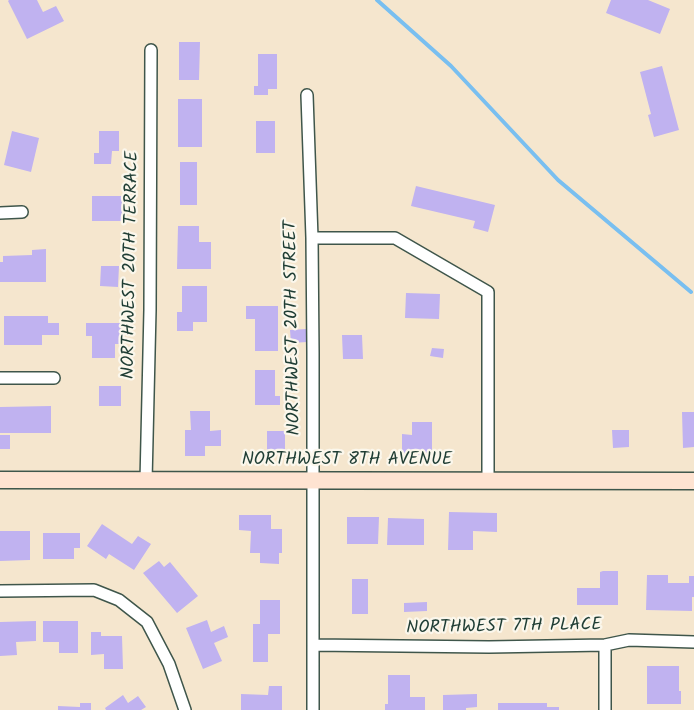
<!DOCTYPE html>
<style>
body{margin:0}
canvas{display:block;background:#f5e6ce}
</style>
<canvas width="694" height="710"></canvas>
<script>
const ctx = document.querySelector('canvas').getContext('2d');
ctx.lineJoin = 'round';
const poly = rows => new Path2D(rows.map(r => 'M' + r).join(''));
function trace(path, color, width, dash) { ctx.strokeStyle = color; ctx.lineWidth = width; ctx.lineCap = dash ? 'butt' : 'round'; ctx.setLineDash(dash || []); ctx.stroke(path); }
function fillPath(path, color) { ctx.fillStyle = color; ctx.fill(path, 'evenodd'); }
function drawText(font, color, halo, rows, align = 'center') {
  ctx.font = font + ' Kalam,sans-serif'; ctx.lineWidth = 4.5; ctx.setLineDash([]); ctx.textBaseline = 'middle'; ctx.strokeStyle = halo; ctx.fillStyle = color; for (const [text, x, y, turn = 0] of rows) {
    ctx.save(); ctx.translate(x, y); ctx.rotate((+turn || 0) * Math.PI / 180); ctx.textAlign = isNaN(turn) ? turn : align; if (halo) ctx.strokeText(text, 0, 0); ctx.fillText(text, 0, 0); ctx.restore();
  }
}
trace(poly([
 [377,0,451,66,558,180,691,292]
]), '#79bff0', 4);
fillPath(poly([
 [9,0,37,0,43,12,56,6,64,21,27,39,8,1],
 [611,0,648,0,670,9,660,34,606,13],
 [179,42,200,42,199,80,179,80],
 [258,54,277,54,277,89,268,89,268,95,254,95,254,86,258,86],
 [662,66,679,130,654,137,648,115,651,114,640,72],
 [178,99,202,99,202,147,178,147],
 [256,121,275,121,275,153,256,153],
 [12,131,39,138,31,172,4,165],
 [99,131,119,131,119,151,112,151,111,164,94,164,94,153,99,153],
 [180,162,197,162,197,205,180,205],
 [416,186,495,205,488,232,473,228,475,221,411,206],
 [92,196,122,196,122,221,92,221],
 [178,226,199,226,199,242,211,242,211,269,177,269],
 [46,249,46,282,0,282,0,262,3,262,3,256,32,255,32,250],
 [101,266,119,266,118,287,100,286],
 [182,286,207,286,207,322,193,322,193,331,177,331,177,312,182,312],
 [406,293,440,294,439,319,405,318],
 [246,306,278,306,278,351,255,351,255,319,246,319],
 [4,316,48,316,48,323,59,323,59,335,42,335,42,345,4,345],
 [86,323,121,323,120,344,115,344,115,358,92,358,92,336,86,336],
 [306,329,307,342,291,343,290,330],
 [342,335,362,335,363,359,343,359],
 [432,348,444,349,443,358,430,356],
 [255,370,275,370,275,396,280,396,280,405,255,405],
 [99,386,121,386,121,406,99,406],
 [51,406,51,433,0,433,0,407],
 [190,411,210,411,210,431,221,430,221,446,205,446,205,456,185,456,185,430,191,430],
 [682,412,694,412,694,447,683,448],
 [412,422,432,422,432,453,425,453,425,457,402,457,402,434,412,435],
 [612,430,629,430,629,447,613,448],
 [267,431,285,431,285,454,267,454],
 [0,435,10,435,10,449,0,449],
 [449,512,497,513,497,532,473,531,473,550,448,550],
 [239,515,271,515,271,529,282,529,282,553,279,553,279,564,260,563,260,553,250,553,251,531,239,530],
 [347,517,379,517,378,544,347,544],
 [388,518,424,519,424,545,387,545],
 [102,524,132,544,138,536,151,544,134,570,109,554,106,559,87,546],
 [0,531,30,531,30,560,0,561],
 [43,533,80,533,80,548,74,548,74,559,43,559],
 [159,561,164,567,170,562,198,596,177,613,143,573],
 [603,571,618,571,618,605,577,605,577,588,600,588,600,572],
 [647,575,668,575,668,583,689,583,689,576,694,576,694,597,692,597,692,611,646,610],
 [352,579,368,579,368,614,352,614],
 [260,600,280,600,280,634,268,634,268,662,253,662,253,624,260,624],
 [427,602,427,611,404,612,404,603],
 [207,620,211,632,224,626,228,637,214,643,222,661,203,669,186,628],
 [36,621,36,641,16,642,17,655,0,656,0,622],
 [43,621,78,621,78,653,59,653,59,642,43,642],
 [91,632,101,632,101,636,122,636,123,669,104,669,104,654,91,655],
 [647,666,679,666,679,691,681,691,681,704,647,704],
 [388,675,410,675,410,697,425,697,425,710,385,710,385,704,388,704],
 [269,686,282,686,282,710,241,710,241,694,268,695],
 [477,694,477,707,466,708,466,710,443,710,443,695],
 [123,695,128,703,138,696,146,707,141,710,106,710,105,708],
 [80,703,91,703,91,710,58,710,58,706,80,707],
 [498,703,547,703,547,707,559,707,559,710,498,710]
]), '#c0b2f0');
const street = poly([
 [307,95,312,238,313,353,313,710],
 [0,213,22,212],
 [312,238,395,238,488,292,488,481],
 [0,378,54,378],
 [146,481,150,310,151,50],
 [0,591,94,590,119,600,147,622,169,664,185,710],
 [313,645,489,647,605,645,629,640,694,642],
 [605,645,605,710]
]);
const secondary = poly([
 [0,480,694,481]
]);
trace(street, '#3f564b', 14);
trace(secondary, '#3f564b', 19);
trace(street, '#fff', 11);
trace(secondary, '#fee3d1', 16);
drawText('18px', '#1f3d34', '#fbf7ec', [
 ["NORTHWEST 20TH TERRACE",132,265,-89],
 ["NORTHWEST 20TH STREET",294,328,-91],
 ["NORTHWEST 8TH AVENUE",347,461],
 ["NORTHWEST 7TH PLACE",504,628,-1]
]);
</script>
